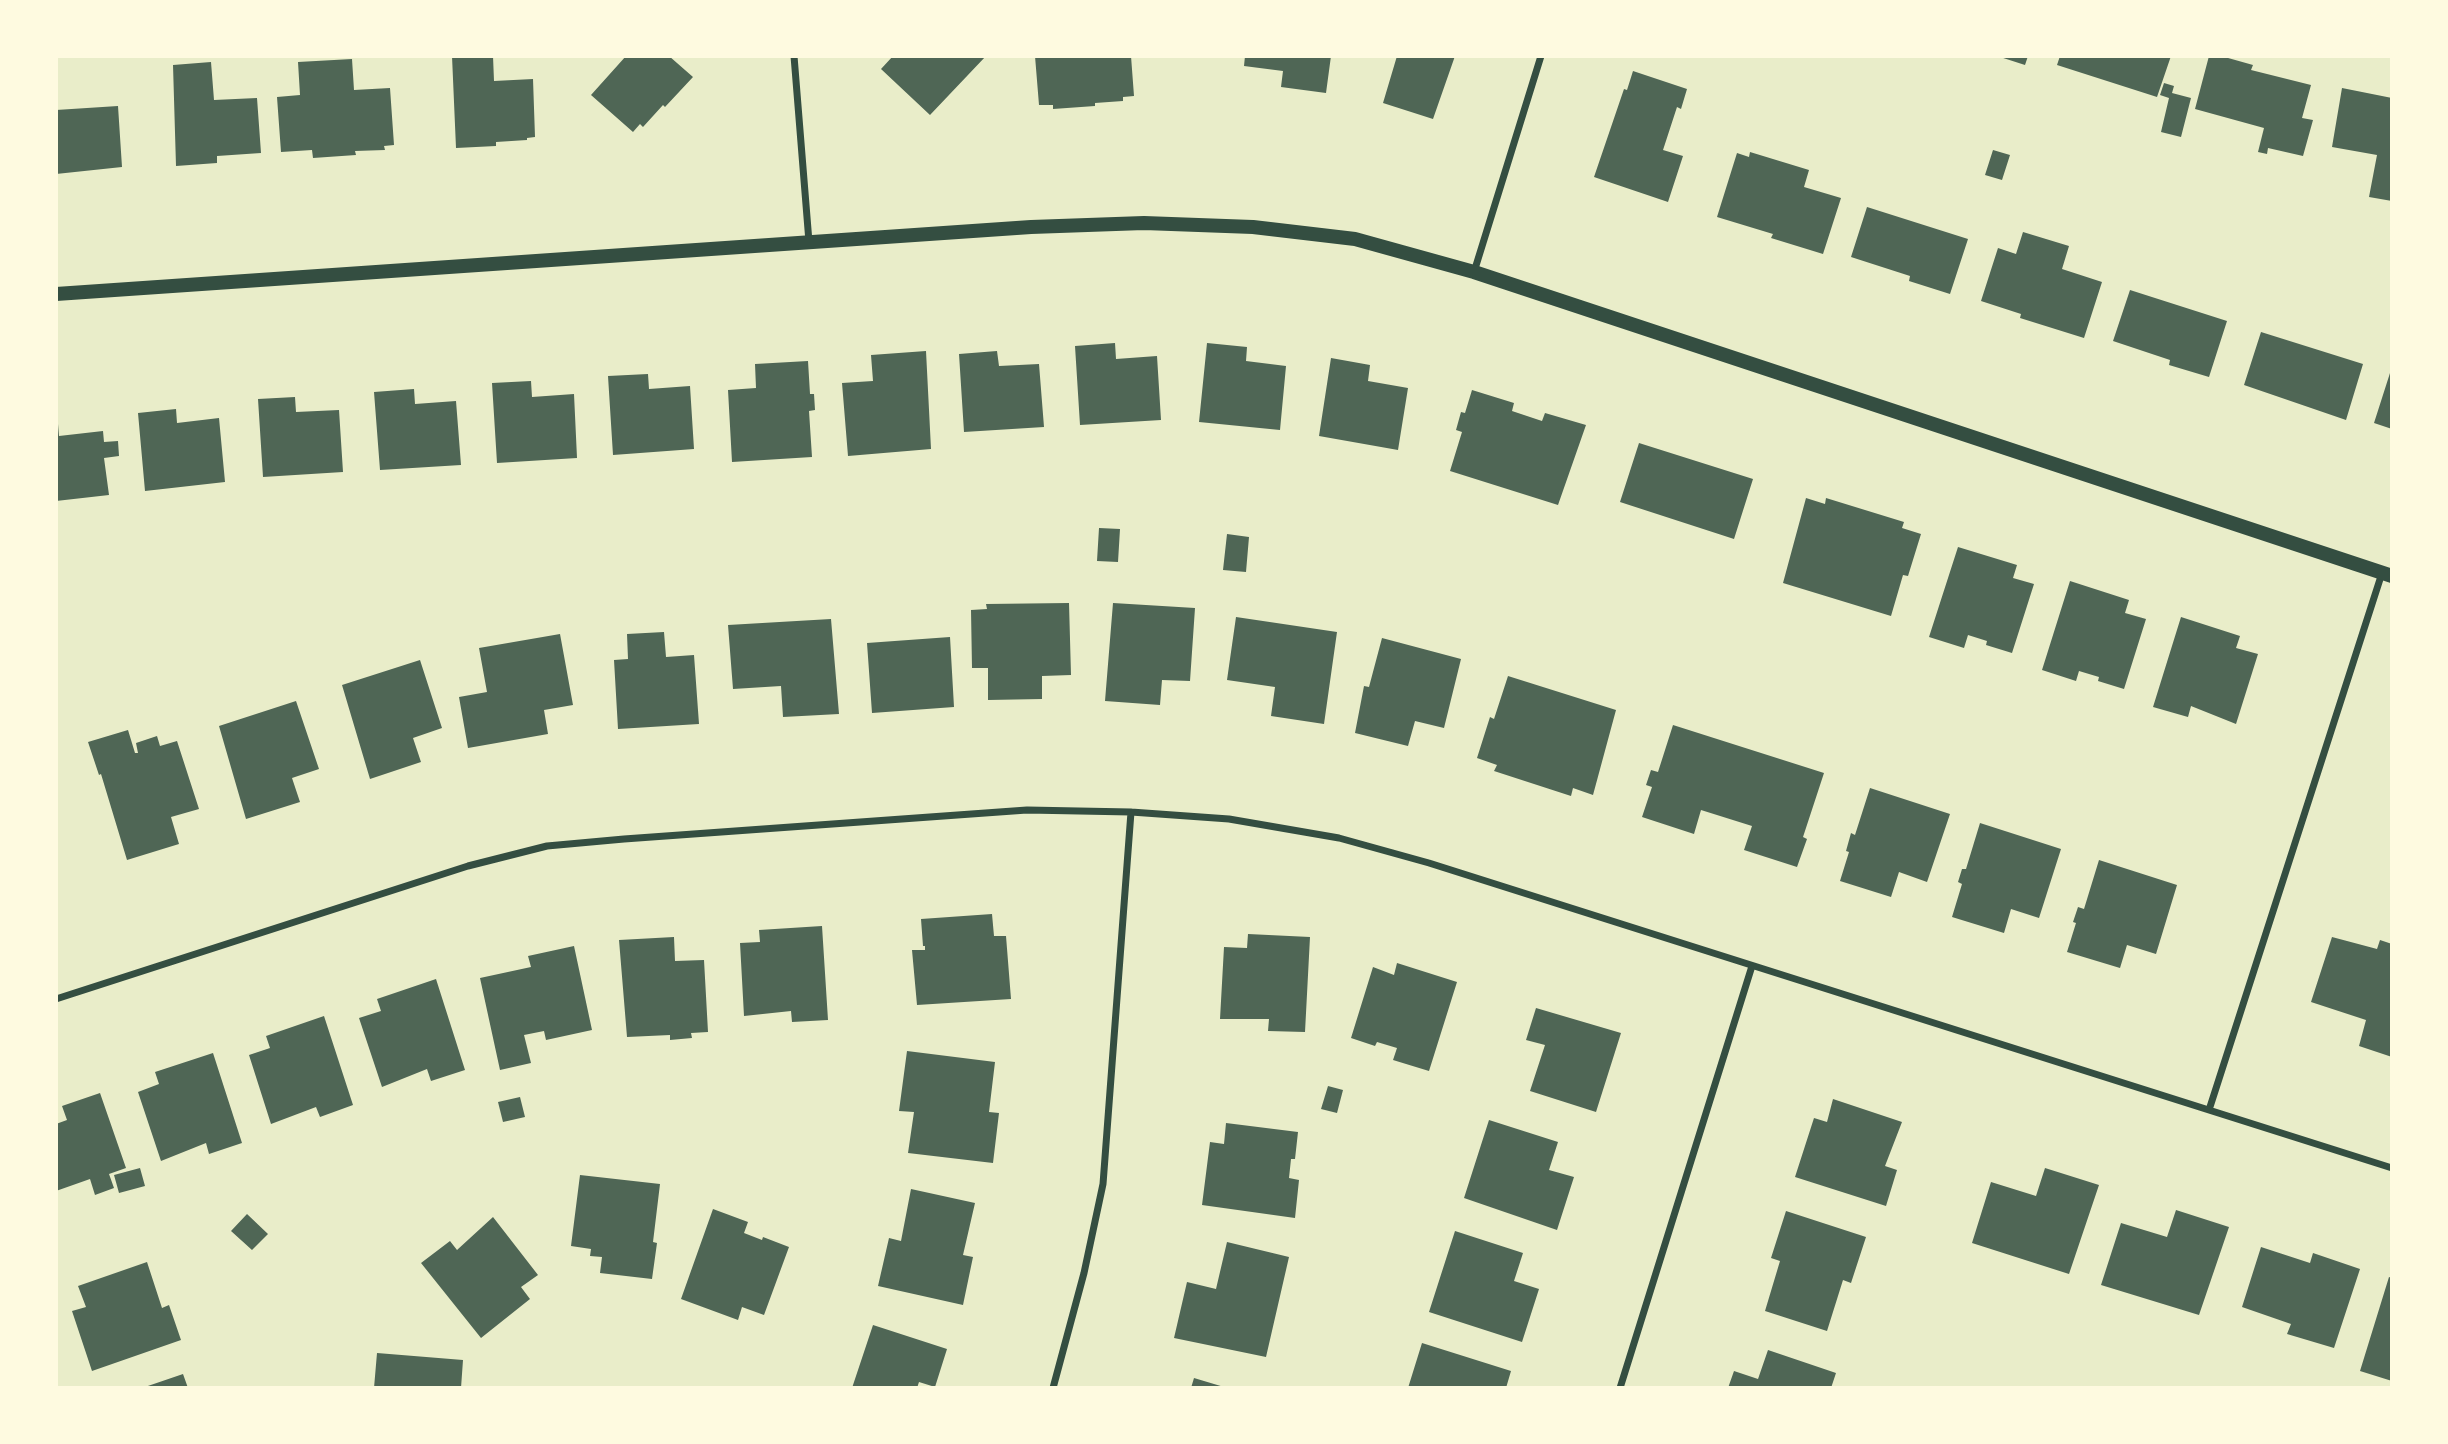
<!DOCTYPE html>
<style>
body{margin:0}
#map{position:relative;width:2448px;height:1444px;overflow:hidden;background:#e9edc9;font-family:Literata,serif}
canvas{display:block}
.frame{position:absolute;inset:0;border:58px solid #fefae0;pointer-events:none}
</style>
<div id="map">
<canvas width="2448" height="1444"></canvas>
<div class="frame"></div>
</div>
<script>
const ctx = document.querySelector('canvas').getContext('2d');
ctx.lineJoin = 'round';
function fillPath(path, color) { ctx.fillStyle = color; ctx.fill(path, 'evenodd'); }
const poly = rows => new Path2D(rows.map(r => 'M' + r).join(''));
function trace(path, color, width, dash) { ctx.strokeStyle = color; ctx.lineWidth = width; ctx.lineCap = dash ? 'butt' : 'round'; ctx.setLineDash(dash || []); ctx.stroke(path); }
fillPath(poly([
 [452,56,493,56,494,81,533,79,535,137,527,138,527,140,496,142,496,146,456,148],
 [626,56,669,56,693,77,665,107,663,105,643,127,640,124,633,132,591,95],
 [893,56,986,56,930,115,881,69],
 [1035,56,1131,56,1134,96,1123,97,1123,101,1095,103,1095,106,1053,109,1053,105,1039,105],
 [1245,56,1331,56,1326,93,1281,87,1283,71,1244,66],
 [1397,56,1455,56,1433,119,1383,103],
 [1997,56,2028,56,2025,65],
 [2060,56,2171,56,2157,97,2057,65],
 [2209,56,2221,56,2253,65,2251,70,2311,85,2302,118,2313,120,2303,156,2268,148,2267,154,2258,152,2264,128,2195,109],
 [352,59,354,90,390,88,394,145,384,146,385,150,355,151,356,155,313,158,312,150,281,152,277,97,300,95,298,62],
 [211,62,214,100,257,98,261,153,217,156,217,163,176,166,173,65],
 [1633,71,1687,89,1681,109,1677,107,1663,150,1683,156,1668,202,1594,177,1624,89,1627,90],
 [2164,83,2174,86,2172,93,2191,98,2181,137,2161,132,2169,98,2160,95],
 [2342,88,2392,98,2392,201,2369,197,2377,155,2332,147],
 [118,106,122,167,56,174,56,110],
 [1993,150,2010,155,2002,180,1985,175],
 [1750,152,1809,170,1804,187,1841,198,1823,254,1771,238,1773,234,1717,217,1737,153,1749,157],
 [1867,207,1968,239,1950,294,1909,281,1910,276,1851,257],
 [2023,232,2069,246,2062,269,2102,282,2084,338,2020,318,2021,314,1981,301,1998,248,2016,254],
 [2130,290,2227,321,2209,377,2169,365,2170,360,2113,341],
 [2261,332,2363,364,2346,420,2244,385],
 [1115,343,1116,359,1157,356,1161,420,1080,425,1075,346],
 [1207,343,1247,347,1246,361,1286,366,1280,430,1199,422],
 [926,351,931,449,848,456,842,383,873,381,871,355],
 [997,351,999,366,1039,364,1044,427,964,432,959,354],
 [1331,358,1370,365,1368,381,1408,388,1398,450,1319,436],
 [808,361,810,394,814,394,815,410,809,411,812,457,732,462,728,390,756,388,755,364],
 [2390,373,2392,373,2392,429,2374,423],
 [648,374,649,389,690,386,694,449,613,455,608,376],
 [531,381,532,397,574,394,577,458,497,463,492,383],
 [414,389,415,404,456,401,461,465,380,470,374,392],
 [1472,390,1514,403,1512,411,1542,421,1545,413,1586,425,1558,505,1450,471,1462,432,1456,430,1461,412,1465,413],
 [295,397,296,412,339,410,343,472,263,477,258,399],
 [176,409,177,423,219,418,225,482,145,491,138,413],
 [56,424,58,424,59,436,103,431,104,442,118,441,119,456,104,458,109,495,56,501],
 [1639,443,1753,479,1734,539,1620,502],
 [1806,498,1825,504,1826,498,1904,522,1902,528,1921,534,1908,576,1903,575,1891,616,1783,583],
 [1099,528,1120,529,1118,562,1097,561],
 [1227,534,1249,537,1246,572,1223,570],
 [1958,547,2017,565,2013,578,2034,584,2012,653,1986,645,1987,641,1968,635,1964,648,1929,637],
 [2070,581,2129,600,2125,613,2146,619,2124,689,2098,681,2099,677,2079,671,2076,681,2042,670],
 [1069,603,1071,675,1042,676,1042,699,988,700,988,668,972,668,971,610,987,609,986,604],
 [1113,603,1195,608,1190,681,1162,680,1160,705,1105,701],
 [1236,617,1337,632,1324,724,1271,716,1275,687,1227,680],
 [2181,617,2240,636,2236,648,2258,654,2236,724,2191,706,2188,717,2153,707],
 [831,619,839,714,783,717,781,686,733,689,728,625],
 [664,632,666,657,694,655,699,724,618,729,614,660,628,659,627,634],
 [560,634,573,705,544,710,548,734,468,748,459,697,487,692,479,648],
 [950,637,954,707,872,713,867,643],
 [1382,638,1461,659,1444,728,1415,721,1408,746,1355,733,1364,686,1369,687],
 [420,660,442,728,413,738,421,762,370,779,342,685],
 [1508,676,1616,710,1593,795,1573,788,1571,796,1494,771,1497,765,1477,758,1490,717,1494,719],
 [296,701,319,769,292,778,300,802,246,819,219,726],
 [1673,725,1824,773,1803,837,1807,839,1797,867,1744,850,1752,826,1701,810,1694,834,1642,817,1652,787,1646,785,1651,770,1658,772],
 [128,730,135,753,138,753,136,743,157,736,160,746,177,741,199,809,171,817,179,844,127,860,101,774,99,775,88,742],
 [1870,788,1950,814,1927,882,1899,872,1891,897,1840,881,1849,852,1846,851,1851,833,1855,835],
 [1980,823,2061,849,2039,918,2011,909,2004,933,1952,917,1962,884,1958,882,1962,869,1966,869],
 [2099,860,2177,885,2156,954,2127,945,2120,968,2067,952,2076,923,2073,922,2078,907,2084,909],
 [992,914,994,936,1006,936,1011,999,917,1005,912,950,925,950,925,946,923,946,921,919],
 [822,926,828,1020,792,1022,791,1011,744,1016,740,943,760,942,759,930],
 [1248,934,1310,937,1305,1032,1268,1031,1269,1019,1220,1019,1224,947,1247,948],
 [674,937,675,961,704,960,708,1032,691,1033,692,1038,670,1040,670,1035,627,1037,619,940],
 [2332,937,2377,949,2380,940,2392,944,2392,1057,2359,1046,2366,1020,2311,1002],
 [574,946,592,1030,546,1040,544,1031,524,1035,531,1063,500,1070,480,978,531,967,528,956],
 [1397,963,1457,982,1429,1071,1393,1060,1397,1048,1377,1042,1375,1046,1351,1038,1373,967,1394,975],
 [436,979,465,1070,431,1081,427,1069,382,1087,359,1018,381,1011,377,999],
 [1536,1008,1621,1033,1596,1112,1530,1091,1545,1045,1526,1040],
 [324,1016,353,1105,320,1117,316,1107,271,1124,249,1055,270,1048,266,1036],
 [907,1051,995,1062,989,1112,999,1113,993,1163,908,1153,914,1112,899,1111],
 [213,1053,242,1143,209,1154,206,1143,161,1161,138,1092,159,1084,155,1072],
 [1328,1086,1343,1090,1337,1113,1321,1109],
 [100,1093,126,1168,109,1174,114,1188,95,1195,90,1179,56,1191,56,1124,67,1120,62,1106],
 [520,1097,525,1117,503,1122,498,1102],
 [1833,1099,1902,1122,1885,1166,1897,1170,1886,1206,1795,1177,1814,1118,1827,1122],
 [1489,1120,1558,1142,1549,1170,1574,1177,1557,1230,1464,1198],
 [1226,1123,1298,1132,1295,1159,1291,1159,1289,1178,1299,1180,1295,1218,1202,1205,1210,1142,1224,1144],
 [140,1168,145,1186,119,1193,114,1175],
 [2045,1168,2099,1185,2069,1274,1972,1243,1991,1182,2036,1196],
 [580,1175,660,1184,653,1242,657,1243,652,1279,600,1273,602,1257,590,1256,591,1249,571,1246],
 [911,1189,975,1203,963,1255,973,1257,963,1305,878,1286,889,1238,901,1241],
 [713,1209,748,1222,744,1233,762,1240,763,1237,789,1247,764,1315,742,1307,738,1320,681,1299],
 [2176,1210,2229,1227,2199,1315,2101,1285,2121,1223,2167,1237],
 [1786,1211,1866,1237,1851,1283,1843,1280,1827,1331,1765,1311,1780,1261,1771,1258],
 [247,1214,268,1234,252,1250,231,1231],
 [493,1217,538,1275,521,1287,530,1299,481,1338,421,1263,450,1241,457,1250],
 [1455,1231,1523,1253,1514,1281,1539,1289,1522,1342,1429,1312],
 [1227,1242,1289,1257,1266,1357,1174,1338,1187,1282,1216,1289],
 [2261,1247,2310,1263,2313,1253,2360,1269,2334,1348,2287,1334,2291,1324,2242,1307],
 [147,1262,162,1308,169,1305,181,1340,92,1371,72,1311,86,1307,78,1286],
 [2389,1277,2392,1278,2392,1381,2360,1371],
 [873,1325,947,1349,935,1387,919,1382,917,1388,852,1388],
 [1422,1343,1511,1371,1506,1388,1408,1388],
 [1768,1350,1836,1373,1831,1388,1728,1388,1734,1371,1758,1379],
 [377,1353,463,1360,461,1388,374,1388],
 [183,1374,188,1388,142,1388],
 [1194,1378,1224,1387,1224,1388,1191,1388]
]), '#4f6655');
trace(poly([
 [794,56,809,242],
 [1474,272,1541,56],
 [56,999,468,866,547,846,624,839,1027,810,1131,812,1229,819,1339,838,1429,863,2392,1168],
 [2209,1110,2382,573],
 [1053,1388,1084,1273,1103,1184,1131,812],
 [1620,1388,1752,966]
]), '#344e41', 7);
trace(poly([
 [56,294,1031,227,1144,223,1253,227,1355,239,1474,272,2392,576]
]), '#344e41', 14);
</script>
